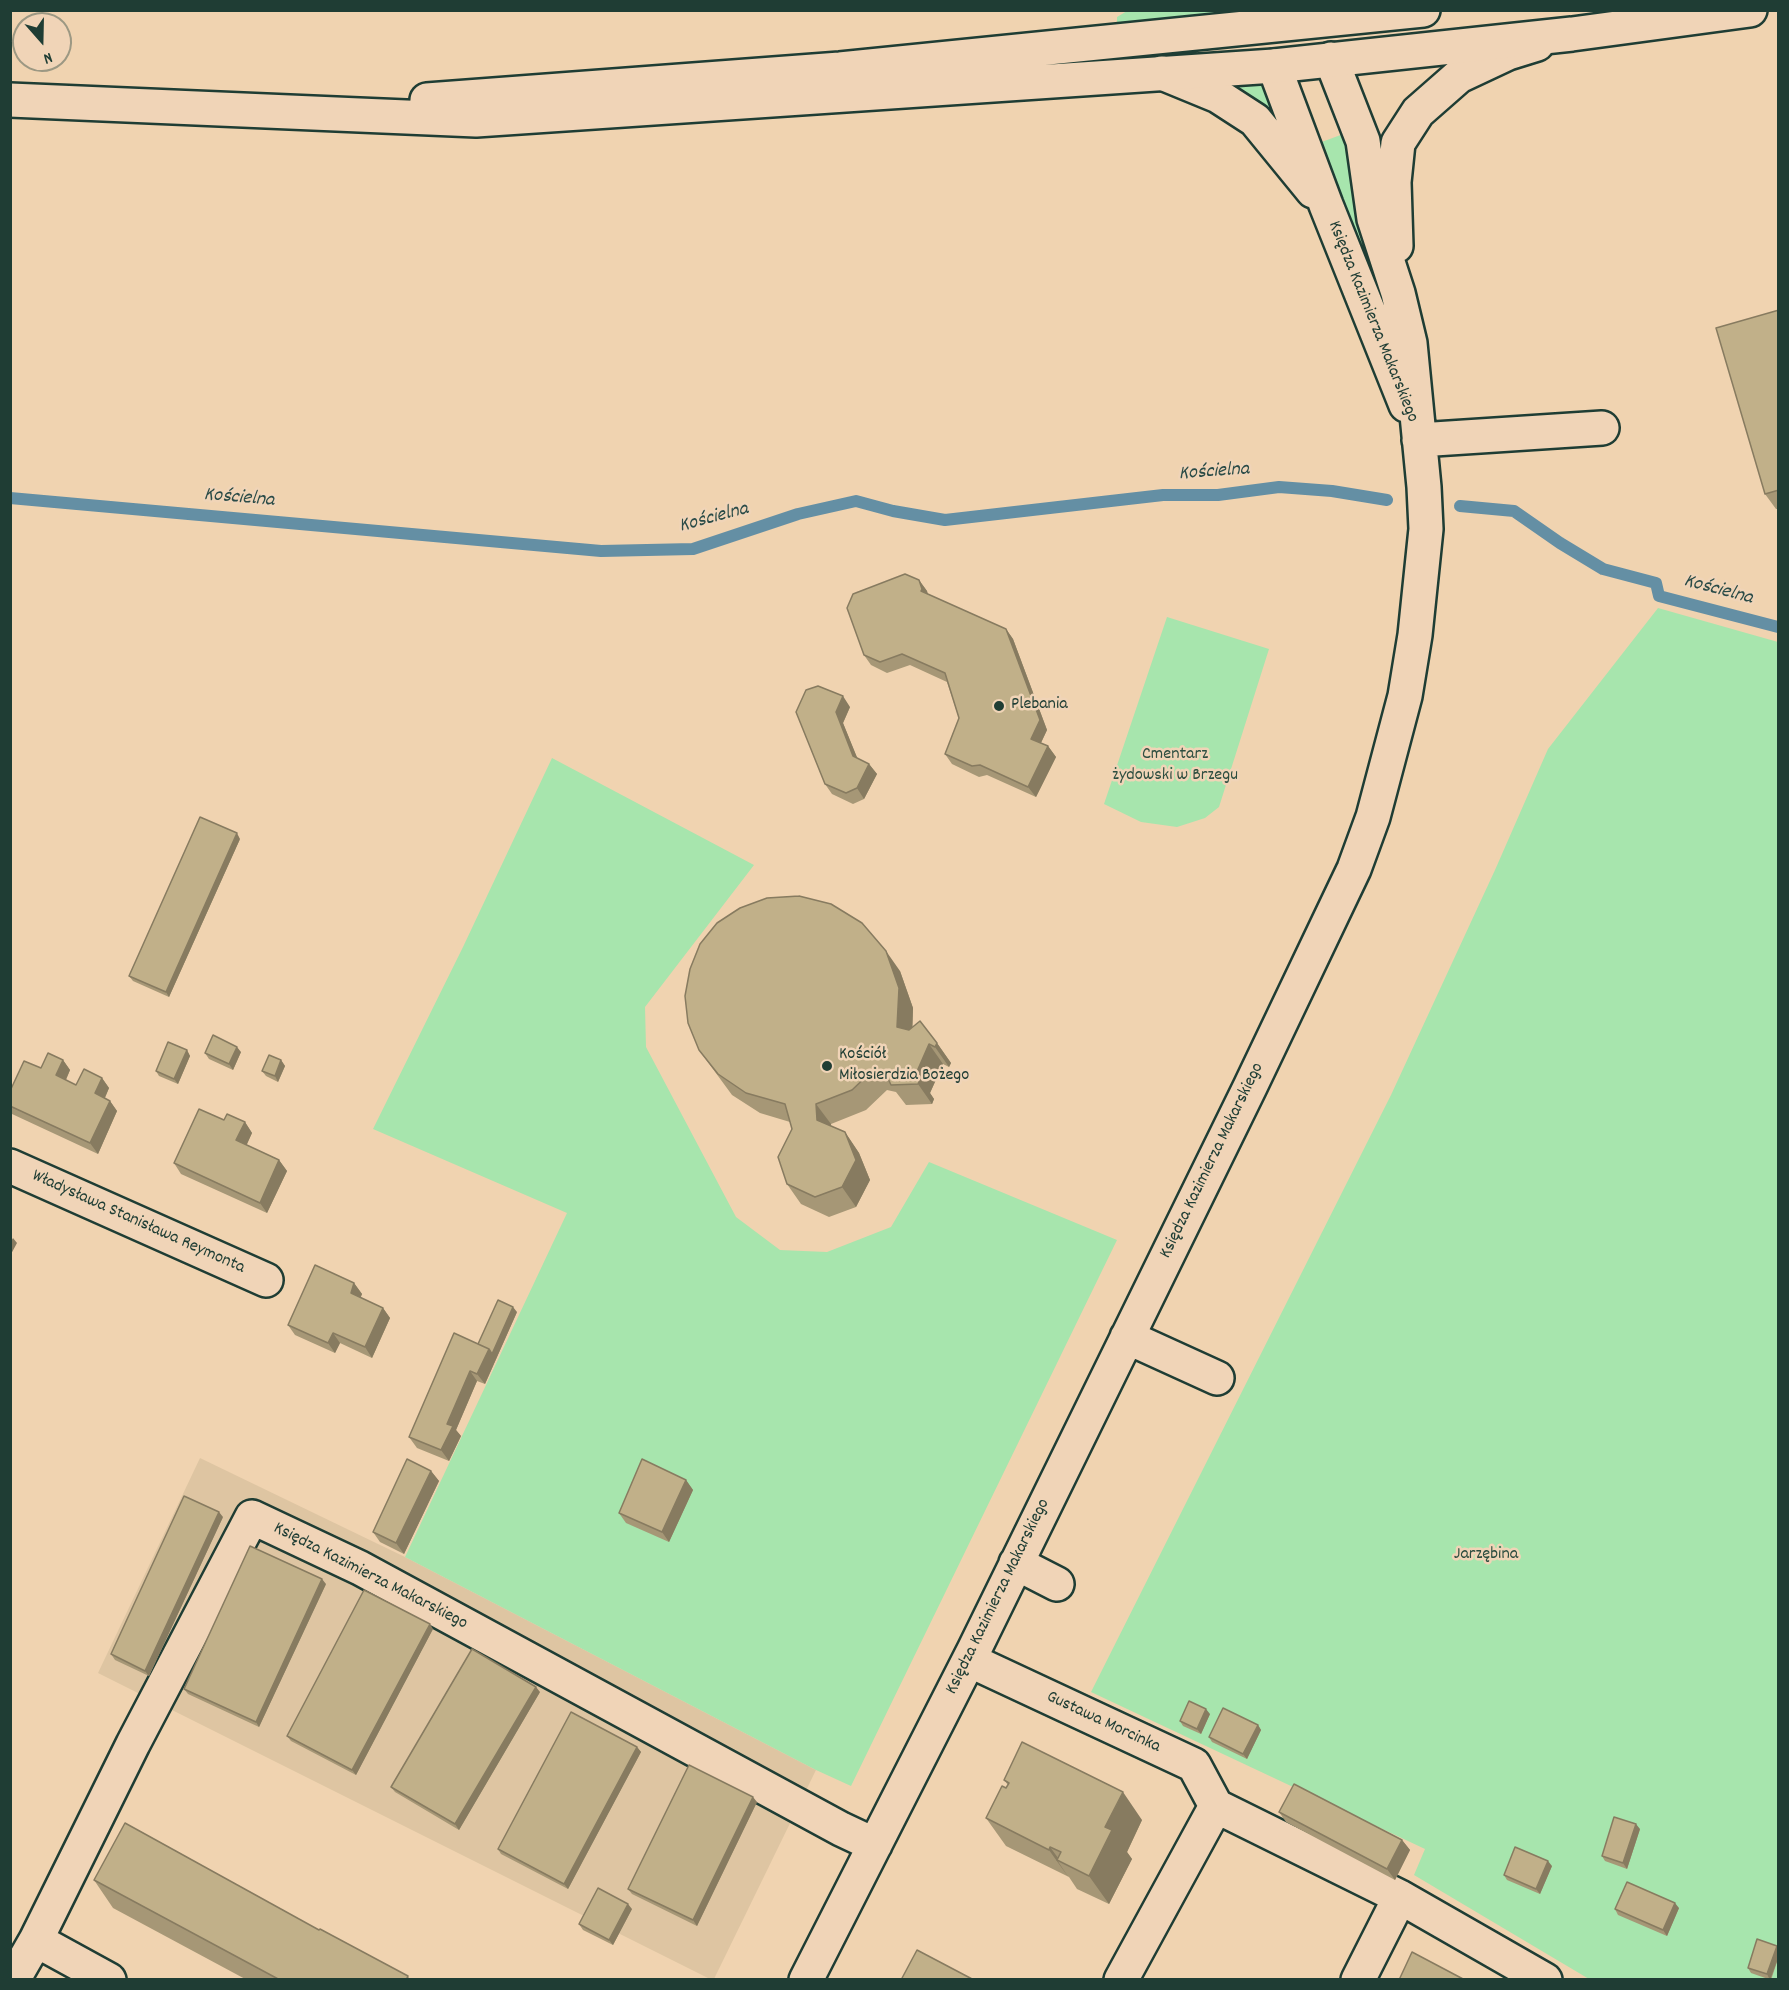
<!DOCTYPE html>
<meta charset="utf-8">
<style>
body{margin:0}
#map{position:relative;width:1789px;height:1990px;overflow:hidden;background:#f0d3b0;font-family:Dekko,sans-serif}
canvas{display:block}
.frame{position:absolute;inset:0;border:12px solid #1f3d34;pointer-events:none}
.north{position:absolute;left:12px;top:12px;width:60px;height:60px;box-sizing:border-box;background:#f0d4b7;border:2px solid #9c9883;border-radius:50%;rotate:160deg;font-size:16px;font-weight:700;line-height:24px;text-align:center;color:#1f3d34}
.north::after{content:'';display:block;margin:auto;width:21px;height:27px;background:#1f3d34;clip-path:polygon(50% 0,100% 100%,50% 72%,0 100%)}
</style>
<div id="map">
<canvas width="1789" height="1990"></canvas>
<div class="frame"></div>
<div class="north">N</div>
</div>
<script>
const ctx = document.querySelector('canvas').getContext('2d');
ctx.lineJoin = 'round';
function fillPath(path, color) { ctx.fillStyle = color; ctx.fill(path, 'evenodd'); }
const poly = rows => new Path2D(rows.map(r => 'M' + r).join(''));
function trace(path, color, width, dash) { ctx.strokeStyle = color; ctx.lineWidth = width; ctx.lineCap = dash ? 'butt' : 'round'; ctx.setLineDash(dash || []); ctx.stroke(path); }
function drawText(font, color, halo, rows, align = 'center') {
  ctx.font = font + ' Dekko,sans-serif'; ctx.lineWidth = 5; ctx.setLineDash([]); ctx.textBaseline = 'middle'; ctx.strokeStyle = halo; ctx.fillStyle = color; for (const [text, x, y, turn = 0] of rows) {
    ctx.save(); ctx.translate(x, y); ctx.rotate((+turn || 0) * Math.PI / 180); ctx.textAlign = isNaN(turn) ? turn : align; if (halo) ctx.strokeText(text, 0, 0); ctx.fillText(text, 0, 0); ctx.restore();
  }
}
fillPath(poly([
 [200,1458,405,1557,816,1770,714,1979,710,1979,98,1673]
]), '#dec5a2');
fillPath(poly([
 [1127,11,1127,10,1233,11,1117,24,1117,17],
 [1262,79,1281,125,1242,91,1234,87,1237,82],
 [1346,133,1369,265,1367,268,1319,143],
 [1658,608,1778,642,1778,1979,1755,1978,1754,1980,1589,1979,1414,1875,1425,1849,1091,1692,1391,1095,1495,870,1548,749],
 [1167,617,1269,649,1219,807,1205,818,1177,827,1141,822,1104,804],
 [552,758,754,865,645,1007,646,1047,736,1217,780,1250,827,1252,891,1227,929,1162,1117,1240,851,1786,816,1770,405,1557,567,1213,373,1129,463,947]
]), '#a7e5ad');
trace(poly([
 [10,498,601,551,693,549,798,514,856,501,893,511,945,520,1163,495,1218,495,1279,487,1332,491,1387,500],
 [1460,506,1514,511,1560,543,1603,569,1656,583,1659,596,1778,627]
]), '#648fa4', 12);
const minor = poly([
 [1274,66,1326,205,1406,405],
 [1162,73,1218,96,1255,120,1313,191],
 [1396,246,1394,182,1398,143,1418,112,1459,76,1508,53,1537,44],
 [1419,440,1602,428],
 [10,1166,266,1280],
 [1127,1337,1217,1378],
 [1016,1563,1057,1584],
 [969,1660,1194,1765,1216,1806,1400,1897,1545,1980],
 [36,1940,109,1980],
 [13,1980,36,1940,133,1744,252,1517,360,1568,841,1829,875,1845],
 [806,1980,974,1650,1250,1087,1354,869,1373,817,1405,696,1415,635,1426,529,1424,487,1410,343,1398,293,1374,219,1363,141,1331,59],
 [1121,1980,1216,1806],
 [1358,1980,1400,1897]
]);
const major = poly([
 [10,100,476,120,1274,66,1572,34,1750,10],
 [427,100,840,69,1423,10]
]);
trace(minor, '#1f3d34', 38);
trace(major, '#1f3d34', 38);
trace(minor, '#f0d4b7', 33);
trace(major, '#f0d4b7', 33);
fillPath(poly([
 [1779,310,1779,509,1776,509,1765,494],
 [919,580,927,591,928,595,1006,629,1013,639,1047,730,1041,743,1048,746,1056,757,1036,797,987,775,979,777,952,764,945,754,959,718,947,682,910,665,887,673,871,665,864,655],
 [850,707,843,723,857,758,869,764,877,774,864,799,853,804,832,794,825,784,796,712],
 [240,839,169,997,133,981,129,976],
 [900,971,913,1008,912,1028,937,1043,951,1063,949,1067,943,1064,930,1093,934,1099,932,1104,906,1105,896,1092,887,1090,866,1110,831,1124,831,1126,845,1132,859,1153,870,1180,856,1207,829,1217,801,1204,787,1184,792,1129,790,1122,760,1113,732,1095,699,1050],
 [187,1050,190,1056,178,1084,159,1076,156,1071],
 [241,1052,233,1070,209,1059,205,1053],
 [63,1060,70,1070,66,1080,76,1085,102,1078,109,1088,105,1098,110,1101,117,1111,98,1154,12,1114,10,1112,10,1091,41,1068],
 [281,1060,285,1066,278,1082,266,1076,262,1071],
 [224,1120,245,1122,252,1133,246,1145,279,1160,287,1171,267,1213,181,1174,174,1163],
 [354,1283,362,1294,360,1298,383,1308,390,1318,372,1358,340,1343,335,1353,295,1335,288,1325],
 [517,1312,485,1384,477,1381,456,1430,461,1436,449,1461,417,1448,409,1437,478,1344],
 [431,1471,439,1481,404,1554,380,1542,373,1532],
 [686,1480,693,1490,669,1542,626,1523,619,1513],
 [223,1517,149,1676,115,1660,111,1654],
 [326,1584,259,1727,188,1694,184,1689],
 [433,1629,356,1775,291,1741,287,1736],
 [540,1692,459,1830,395,1792,391,1787],
 [1210,1714,1201,1734,1183,1726,1180,1721],
 [1258,1725,1261,1730,1247,1759,1212,1742,1209,1737],
 [637,1747,641,1752,568,1889,501,1854,498,1849],
 [1004,1780,1142,1820,1127,1852,1132,1859,1109,1904,1077,1889,1069,1877,1006,1846,986,1818,1008,1785],
 [757,1802,697,1926,632,1894,628,1889],
 [1279,1812,1402,1840,1410,1850,1395,1880,1286,1822],
 [1640,1829,1627,1869,1605,1861,1602,1856],
 [1552,1866,1540,1894,1507,1880,1504,1875],
 [94,1880,319,1930,408,1976,410,1980,247,1980,113,1908],
 [1679,1908,1667,1936,1618,1915,1615,1909],
 [632,1909,613,1945,583,1930,579,1924],
 [1777,1946,1779,1948,1779,1956,1771,1980,1751,1973,1748,1968]
]), '#a69776');
fillPath(poly([
 [919,580,927,591,929,599,921,591],
 [1006,629,1013,639,1047,730,1038,749,1031,739],
 [843,696,850,707,843,723,861,767,853,756,836,712],
 [1048,746,1056,757,1036,797,1028,787],
 [869,764,877,774,864,799,857,788],
 [237,833,240,839,169,997,166,992],
 [886,951,900,971,913,1008,912,1047,897,1027],
 [937,1043,951,1063,949,1067,935,1047],
 [929,1044,943,1064,930,1093,934,1099,932,1104,918,1084,915,1076],
 [237,1047,241,1052,233,1070,229,1064],
 [187,1050,190,1056,178,1084,174,1079],
 [63,1060,70,1070,63,1086,56,1075],
 [281,1060,285,1066,278,1082,275,1076],
 [102,1078,109,1088,102,1104,95,1093],
 [110,1101,117,1111,98,1154,90,1143],
 [816,1104,831,1124,832,1140,817,1120],
 [245,1122,252,1133,244,1151,236,1140],
 [845,1132,859,1153,870,1180,856,1207,842,1187],
 [279,1160,287,1171,267,1213,260,1203],
 [13,1238,17,1243,10,1256,10,1243],
 [354,1283,362,1294,358,1304,351,1293],
 [513,1307,517,1312,485,1384,477,1374,489,1349],
 [383,1308,390,1318,372,1358,365,1347],
 [333,1333,340,1343,335,1353,328,1343],
 [470,1371,477,1381,456,1430,461,1436,449,1461,441,1450,447,1424],
 [431,1471,439,1481,404,1554,396,1543],
 [686,1480,693,1490,669,1542,662,1532],
 [219,1512,223,1517,149,1676,145,1671],
 [322,1579,326,1584,259,1727,256,1722],
 [430,1624,433,1629,356,1775,352,1770],
 [536,1687,540,1692,459,1830,455,1824],
 [1206,1709,1210,1714,1201,1734,1197,1729],
 [1258,1725,1261,1730,1247,1759,1243,1754],
 [637,1747,641,1752,568,1889,564,1884],
 [1123,1792,1142,1820,1127,1852,1132,1859,1109,1904,1089,1876,1105,1827],
 [753,1797,757,1802,697,1926,693,1920],
 [1636,1824,1640,1829,1627,1869,1623,1863],
 [1402,1840,1410,1850,1395,1880,1387,1869],
 [1050,1847,1061,1862,1057,1860,1069,1878,1049,1850],
 [1548,1861,1552,1866,1540,1894,1536,1889],
 [1675,1903,1679,1908,1667,1936,1663,1930],
 [628,1904,632,1909,613,1945,609,1940],
 [1777,1946,1779,1948,1779,1956,1770,1980,1767,1974]
]), '#877b60');
const building = poly([
 [1779,310,1779,490,1765,494,1716,328,1779,310],
 [905,574,919,580,922,589,921,591,1006,629,1040,720,1031,739,1048,746,1028,787,980,765,972,766,945,754,959,718,945,673,902,654,880,662,864,655,847,608,853,594,905,574],
 [818,686,843,696,836,712,853,756,869,764,857,788,846,793,825,784,796,712,806,690,818,686],
 [200,817,237,833,166,992,129,976,200,817],
 [799,896,831,904,862,923,886,951,899,988,897,1027,909,1030,920,1021,937,1043,935,1047,929,1044,915,1076,920,1079,918,1084,891,1085,885,1072,873,1070,852,1090,816,1104,817,1120,845,1132,856,1160,842,1187,815,1197,787,1184,778,1157,792,1129,785,1104,746,1093,718,1074,699,1050,688,1023,685,996,690,969,700,944,717,923,740,908,767,898,799,896],
 [213,1035,237,1047,229,1064,205,1053,213,1035],
 [168,1042,187,1050,174,1079,156,1071,168,1042],
 [48,1053,63,1060,56,1075,76,1085,84,1069,102,1078,95,1093,110,1101,90,1143,10,1106,10,1091,24,1061,41,1068,48,1053],
 [269,1055,281,1060,275,1076,262,1071,269,1055],
 [199,1109,224,1120,227,1114,245,1122,236,1140,279,1160,260,1203,174,1163,199,1109],
 [315,1265,354,1283,351,1293,383,1308,365,1347,333,1333,328,1343,288,1325,315,1265],
 [498,1300,513,1307,492,1354,489,1349,478,1344,498,1300],
 [454,1333,489,1349,477,1374,470,1371,447,1424,453,1426,441,1450,409,1437,454,1333],
 [407,1459,431,1471,396,1543,373,1532,407,1459],
 [642,1459,686,1480,662,1532,619,1513,642,1459],
 [184,1496,219,1512,145,1671,111,1654,184,1496],
 [250,1546,322,1579,256,1722,184,1689,250,1546],
 [364,1590,430,1624,352,1770,287,1736,364,1590],
 [472,1649,536,1687,455,1824,391,1787,472,1649],
 [1189,1701,1206,1709,1197,1729,1180,1721,1189,1701],
 [1223,1708,1258,1725,1243,1754,1209,1737,1223,1708],
 [571,1712,637,1747,564,1884,498,1849,571,1712],
 [1022,1742,1123,1792,1105,1827,1112,1830,1089,1876,1057,1860,1061,1852,1050,1847,1049,1850,986,1818,1002,1786,1006,1788,1009,1783,1004,1780,1022,1742],
 [689,1765,753,1797,693,1920,628,1889,689,1765],
 [1294,1784,1402,1840,1387,1869,1279,1812,1294,1784],
 [1614,1817,1636,1824,1623,1863,1602,1856,1614,1817],
 [125,1823,319,1930,320,1929,408,1976,407,1978,410,1980,280,1980,94,1880,125,1823],
 [1515,1847,1548,1861,1536,1889,1504,1875,1515,1847],
 [1627,1882,1675,1903,1663,1930,1615,1909,1627,1882],
 [598,1888,628,1904,609,1940,579,1924,598,1888],
 [1757,1939,1777,1946,1767,1974,1748,1968,1757,1939],
 [917,1950,974,1980,901,1980,917,1950],
 [1412,1952,1465,1980,1399,1980,1412,1952]
]);
fillPath(building, '#c1b089');
trace(building, '#877b60', 1.5);
for (const [x, y, r, color] of [
 [999,706,6,"#1f3d34"],
 [827,1066,6,"#1f3d34"]
]) { const dot = new Path2D(); dot.arc(x, y, r, 0, 2 * Math.PI); ctx.fillStyle = color; ctx.fill(dot); trace(dot, '#f0d4b7', 2); }
drawText('18px', '#1f3d34', '#f0d4b7', [
 ["Księdza Kazimierza Makarskiego",1372,322,68],
 ["Księdza Kazimierza Makarskiego",1213,1161,-64],
 ["Władysława Stanisława Reymonta",138,1223,24],
 ["Księdza Kazimierza Makarskiego",370,1577,27],
 ["Księdza Kazimierza Makarskiego",999,1597,-64],
 ["Gustawa Morcinka",1103,1723,25]
]);
drawText('18px', '#1f3d34', '#f0d4b7', [
 ["Plebania",1011,706],
 ["Kościół",839,1056],
 ["Miłosierdzia Bożego",839,1077]
], 'left');
drawText('18px', '#2d4e40', '#f0d4b7', [
 ["Cmentarz",1175,756],
 ["żydowski w Brzegu",1175,777],
 ["Jarzębina",1486,1556]
]);
drawText('italic 20px', '#2a4b47', '#f0d4b7', [
 ["Kościelna",1214,473,-4],
 ["Kościelna",239,499,5],
 ["Kościelna",714,519,-15],
 ["Kościelna",1718,591,15]
]);
</script>
